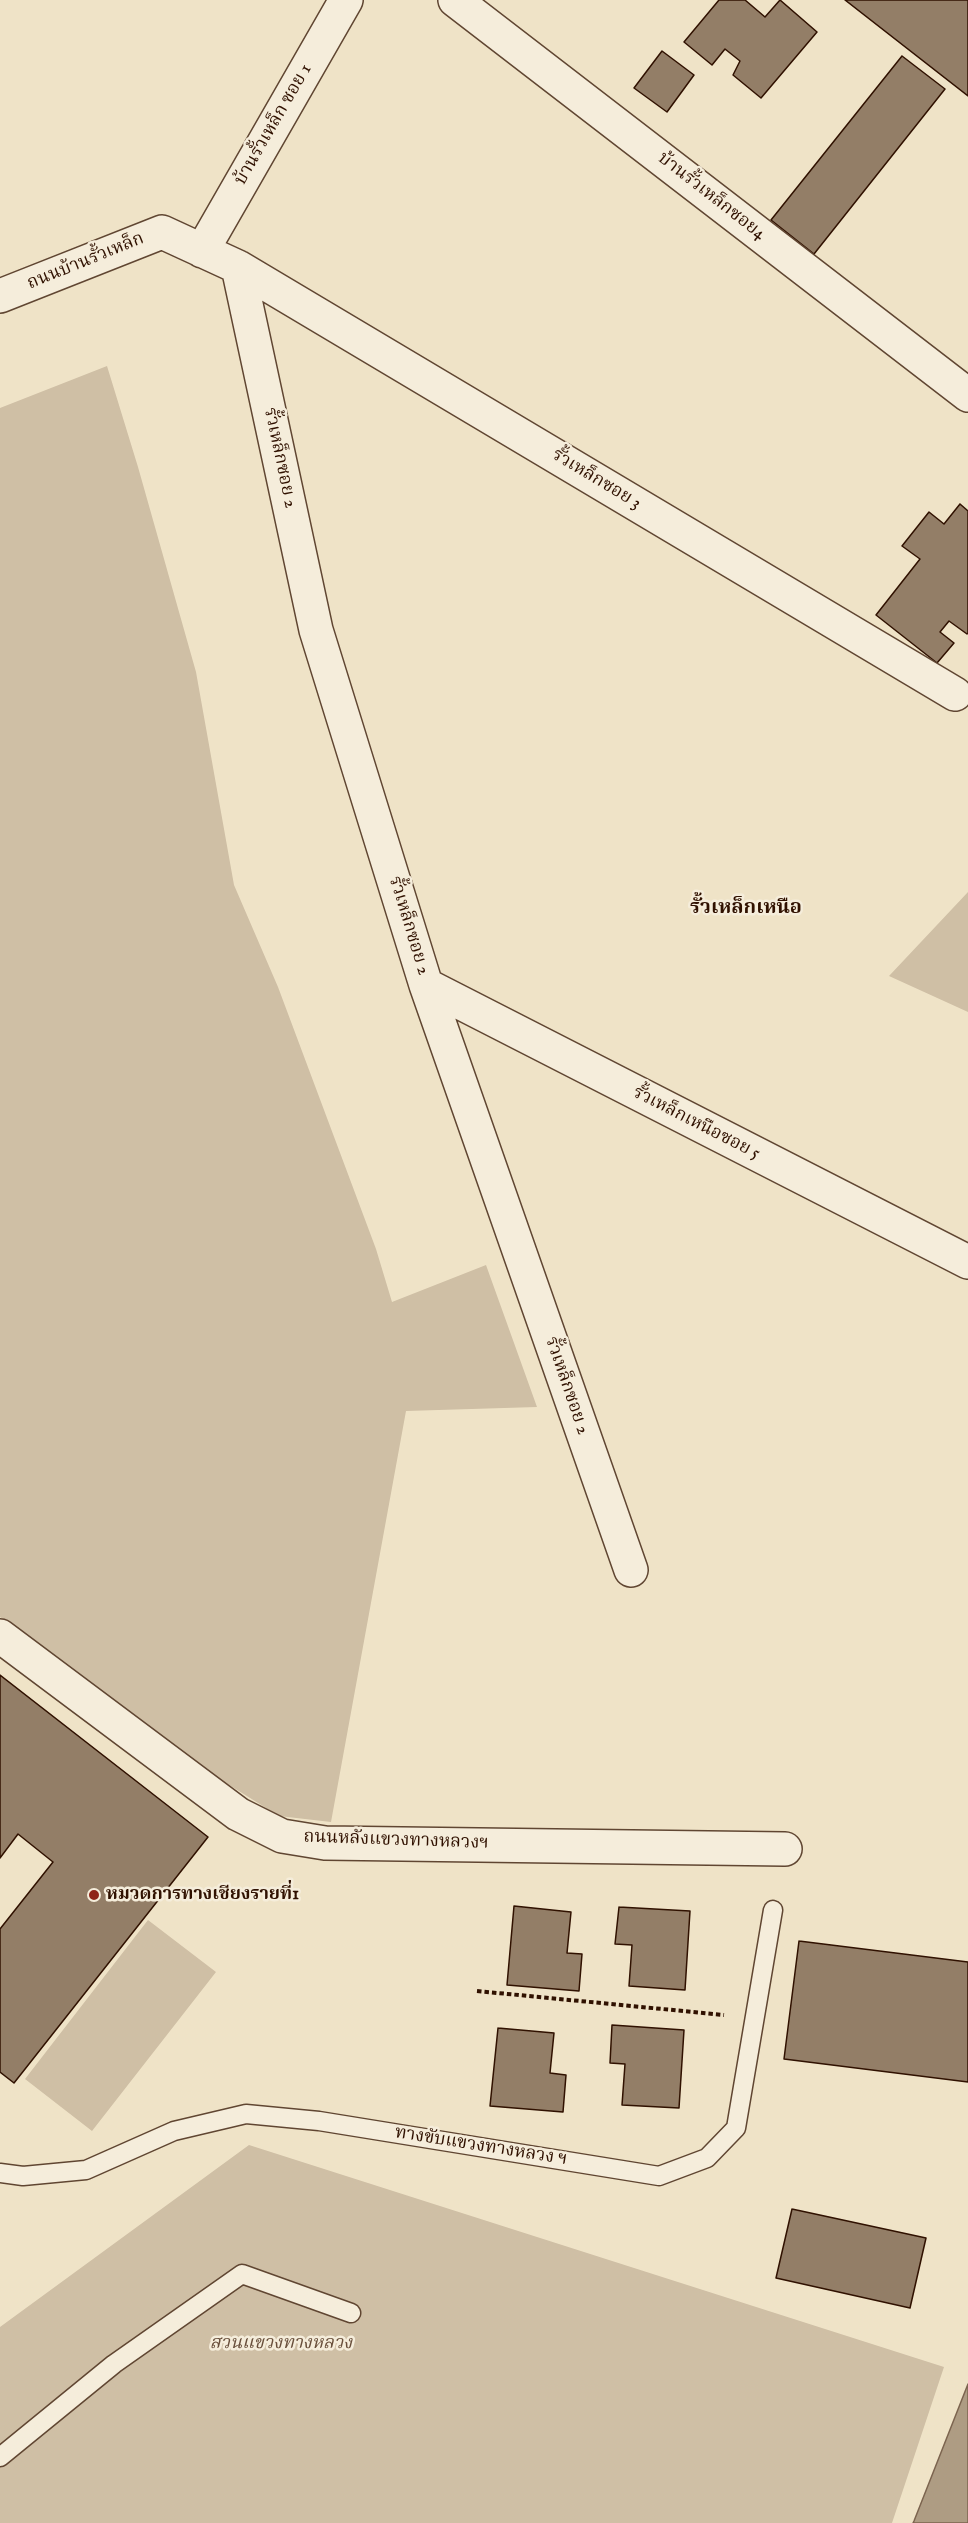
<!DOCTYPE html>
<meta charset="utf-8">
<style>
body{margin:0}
canvas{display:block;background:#efe3c7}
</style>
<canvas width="968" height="2523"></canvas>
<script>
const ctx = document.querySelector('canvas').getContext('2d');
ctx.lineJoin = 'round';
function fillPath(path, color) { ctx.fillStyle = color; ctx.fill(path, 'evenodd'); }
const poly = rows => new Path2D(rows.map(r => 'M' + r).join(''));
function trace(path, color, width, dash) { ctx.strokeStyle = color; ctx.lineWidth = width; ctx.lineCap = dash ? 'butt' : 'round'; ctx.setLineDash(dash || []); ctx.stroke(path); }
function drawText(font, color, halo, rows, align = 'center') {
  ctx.font = font + ' "IM FELL English","Noto Serif Thai",serif'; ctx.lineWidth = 5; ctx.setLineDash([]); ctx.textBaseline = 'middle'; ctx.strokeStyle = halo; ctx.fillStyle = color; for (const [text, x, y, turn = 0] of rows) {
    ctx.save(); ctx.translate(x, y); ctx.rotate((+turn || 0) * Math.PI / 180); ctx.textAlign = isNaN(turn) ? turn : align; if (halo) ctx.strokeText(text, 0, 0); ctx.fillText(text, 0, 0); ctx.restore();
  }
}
fillPath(poly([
 [107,366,138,467,196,672,234,885,278,987,376,1249,392,1302,486,1265,537,1407,406,1411,331,1822,279,1816,189,1760,0,1617,0,408],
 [968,892,968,1012,889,976],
 [148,1920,216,1972,92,2131,25,2079],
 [249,2145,944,2367,892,2523,0,2523,0,2327]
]), '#cfbfa5');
const water = poly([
 [968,2384,968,2523,913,2523,914,2521,968,2384]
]);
fillPath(water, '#ae9c83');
trace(water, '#7c644f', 1.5);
const building = poly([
 [719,0,745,0,765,17,780,0,817,32,761,98,733,75,740,61,725,49,712,65,684,42,719,0],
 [845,0,968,0,968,96,845,0],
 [662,51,694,75,667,112,634,88,662,51],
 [902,56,945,89,814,254,771,220,902,56],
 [960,504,968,511,968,633,967,634,949,621,940,632,954,643,937,663,876,615,920,559,902,546,929,512,944,524,960,504],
 [0,1675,208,1837,14,2083,0,2072,0,1929,53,1862,18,1834,0,1858,0,1675],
 [514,1906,571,1912,567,1953,582,1954,579,1991,507,1985,514,1906],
 [619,1907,690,1911,685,1990,629,1986,632,1945,615,1944,619,1907],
 [799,1941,968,1962,968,2082,784,2059,799,1941],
 [612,2025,684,2030,679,2108,622,2105,625,2064,610,2063,612,2025],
 [498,2028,554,2033,550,2073,566,2075,563,2112,490,2106,498,2028],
 [792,2209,926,2238,910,2308,776,2278,792,2209]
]);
fillPath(building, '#937e67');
trace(building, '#301100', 1.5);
const lane = poly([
 [0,2173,23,2176,86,2170,174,2131,246,2114,319,2121,659,2176,707,2158,736,2128,773,1910],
 [0,2457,114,2364,242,2274,351,2313]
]);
const street = poly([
 [455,0,968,395],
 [202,251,346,0],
 [238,267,316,630,426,985,631,1570],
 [0,296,162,232,238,267,955,694],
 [426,985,968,1262],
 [0,1636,238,1814,282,1836,325,1843,785,1849]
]);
trace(lane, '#604632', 21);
trace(street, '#604632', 36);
trace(poly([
 [477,1991,724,2015]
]), '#301100', 4, [4.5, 3]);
trace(lane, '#f5eddb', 18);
trace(street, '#f5eddb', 33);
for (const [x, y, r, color] of [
 [94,1895,6,"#8f2418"]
]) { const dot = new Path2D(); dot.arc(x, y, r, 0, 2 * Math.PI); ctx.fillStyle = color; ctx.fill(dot); trace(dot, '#f5eddb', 2); }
drawText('18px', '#301100', '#f5eddb', [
 ["บ้านรั้วเหล็ก ซอย 1",274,125,-60],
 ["บ้านรั้วเหล็กซอย4",711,197,38],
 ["ถนนบ้านรั้วเหล็ก",86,262,-22],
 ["รั้วเหล็กซอย 2",279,458,78],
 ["รั้วเหล็กซอย 3",596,480,31],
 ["รั้วเหล็กซอย 2",408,926,73],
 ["รั้วเหล็กเหนือซอย 5",696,1124,27],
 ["รั้วเหล็กซอย 2",566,1386,71],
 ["ถนนหลังแขวงทางหลวงฯ",396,1841,2],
 ["ทางขับแขวงทางหลวง ฯ",481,2147,9]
]);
drawText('bold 18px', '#301100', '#f5eddb', [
 ["หมวดการทางเชียงรายที่1",106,1895]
], 'left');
drawText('italic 18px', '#684e3a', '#f5eddb', [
 ["สวนแขวงทางหลวง",281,2344]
]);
drawText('bold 20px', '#301100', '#f5eddb', [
 ["รั้วเหล็กเหนือ",746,909]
]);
</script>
